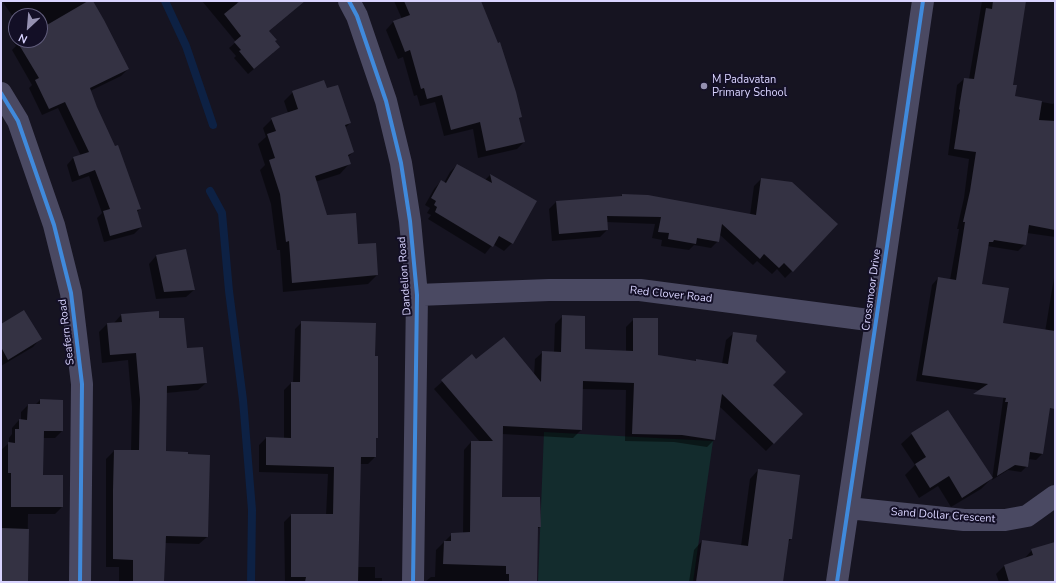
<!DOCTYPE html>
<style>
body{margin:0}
#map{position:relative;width:1056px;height:583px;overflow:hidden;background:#161421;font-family:"Nunito Sans",sans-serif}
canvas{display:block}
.frame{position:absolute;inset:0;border:2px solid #d9d4ff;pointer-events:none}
.north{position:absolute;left:8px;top:8px;width:40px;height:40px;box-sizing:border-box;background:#130f26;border:1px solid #625e7d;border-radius:50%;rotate:206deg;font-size:11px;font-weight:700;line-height:16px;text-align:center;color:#d9d4ff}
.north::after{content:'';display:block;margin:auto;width:14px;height:18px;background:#9591b1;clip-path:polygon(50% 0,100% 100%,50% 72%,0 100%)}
</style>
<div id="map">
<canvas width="1056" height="583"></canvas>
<div class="frame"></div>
<div class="north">N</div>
</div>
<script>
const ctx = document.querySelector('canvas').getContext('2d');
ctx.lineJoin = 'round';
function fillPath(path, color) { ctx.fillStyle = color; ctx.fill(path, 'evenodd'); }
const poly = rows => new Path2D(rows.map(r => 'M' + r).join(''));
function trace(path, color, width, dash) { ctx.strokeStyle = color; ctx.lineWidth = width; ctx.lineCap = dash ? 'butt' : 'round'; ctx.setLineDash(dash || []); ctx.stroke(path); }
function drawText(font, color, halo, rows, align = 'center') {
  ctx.font = font + ' "Nunito Sans",sans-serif'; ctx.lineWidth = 4; ctx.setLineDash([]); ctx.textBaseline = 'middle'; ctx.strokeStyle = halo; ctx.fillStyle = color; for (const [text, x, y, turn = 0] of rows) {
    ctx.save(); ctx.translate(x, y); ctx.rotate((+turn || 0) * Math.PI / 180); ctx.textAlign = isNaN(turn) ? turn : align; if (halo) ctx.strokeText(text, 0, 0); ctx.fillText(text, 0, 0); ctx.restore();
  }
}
fillPath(poly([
 [544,432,713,441,693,582,538,582]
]), '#132c2d');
fillPath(poly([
 [2,1,92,1,128,69,121,76,90,91,140,209,137,212,141,227,134,234,104,242,97,218,102,213,89,176,72,182,67,165,73,158,81,156,58,108,42,115,29,88,32,85,12,50,16,46,8,33,16,25,16,40,40,40,40,16,16,16,16,21],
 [202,1,236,1,241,9,252,1,304,1,269,31,273,53,248,74,234,58,236,56,229,48,236,42],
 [394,1,480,1,521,117,519,119,524,142,517,149,478,158,473,129,444,136,435,102,420,106,417,95,414,96,403,57,398,59,386,30,393,22,402,19],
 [982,1,1012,1,1012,86,1014,97,1053,104,1055,102,1055,237,1027,233,1025,244,1018,251,987,246,981,285,1002,324,997,393,916,381,932,285,938,278,950,280,959,229,957,229,964,198,969,159,948,155,957,85,964,79,969,79],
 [326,89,350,123,345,128,353,152,347,158,349,164,340,174,315,182,326,216,357,245,377,275,368,284,283,292,280,250,277,250,271,204,260,170,265,165,258,144,266,137,263,128,272,119,288,113,284,101,293,92],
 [457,165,485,180,490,175,536,201,512,243,504,251,493,244,485,254,428,219,431,215,427,213,430,208,425,205,434,189,441,181,444,183,450,172],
 [761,179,792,271,785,278,777,269,772,274,757,261,753,265,719,234,718,241,711,248,694,245,689,250,661,246,662,240,652,238,655,224,606,222,607,230,600,237,552,241,549,209,556,202,620,197,622,195,750,215,754,186],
 [185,250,194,290,186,297,156,299,149,264,156,256],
 [1055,272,1055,408,1041,407,1048,416,1042,454,1036,460,1028,459,1027,466,1021,472,1008,470,992,480,1004,393,1034,398],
 [121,315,158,319,186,350,206,383,198,390,166,393,165,452,207,537,199,544,165,543,163,581,207,582,119,582,119,567,106,567,106,459,114,451,131,451,132,407,128,360,102,363,99,332,107,324,114,323],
 [563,316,584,350,626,351,626,327,634,319,657,356,695,361,697,360,722,364,726,340,734,333,755,342,772,385,802,414,766,451,719,406,714,440,707,447,674,442,625,441,626,390,582,389,581,430,573,438,502,434,501,498,540,527,537,529,537,582,425,582,431,577,435,577,436,550,452,534,463,533,464,450,471,442,480,442,434,389,472,355,476,361,534,376,535,359,543,352,554,352,555,324],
 [302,322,374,357,377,437,375,439,375,457,368,464,360,464,358,567,375,567,375,578,382,578,382,582,285,582,284,522,291,515,326,515,328,474,259,472,259,445,266,438,284,439,284,390,291,383,293,383,295,329],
 [1,325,40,339,33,347,1,366],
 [40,400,62,401,62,431,55,438,42,438,42,476,62,507,55,514,28,514,27,582,1,582,1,450,9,443,9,438,12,434,12,428,19,420,21,421,21,412,28,405,35,405],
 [912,434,992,478,981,489,951,507,938,486,919,498,905,475,915,465,901,444],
 [758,470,791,539,788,542,782,582,689,582,694,550,702,541,741,546,750,479],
 [1055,543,1055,582,999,582,996,574,1004,566,1024,559,1032,550]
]), '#0007');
trace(poly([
 [165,1,186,46,213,125],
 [210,191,222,213,229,291,243,400,252,510,251,582]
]), '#0d2144', 8);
fillPath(poly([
 [88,1,93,1,104,20,129,69,90,88,97,107,115,146,118,145,141,209,137,210,142,227,110,236,103,211,110,209,95,170,79,176,73,157,89,152,65,102,49,109,35,80,39,78,18,43,22,40,40,40,40,29],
 [240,1,305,1,269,31,277,40,275,41,280,47,254,69,239,51,241,50,234,42,241,36,224,14],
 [404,1,481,1,498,43,500,42,516,92,522,117,519,118,525,142,486,151,480,122,451,130,442,95,427,99,424,88,421,89,410,50,405,52,393,21,410,15],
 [993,1,1026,1,1013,85,1017,85,1015,96,1042,101,1039,120,1055,121,1055,230,1029,225,1026,245,994,240,993,242,989,242,982,284,1009,288,1003,323,1055,331,1055,409,1050,408,1043,454,1030,452,1028,467,1015,465,997,476,1008,402,1005,402,1006,398,973,394,988,384,922,375,938,277,956,280,965,222,963,222,970,191,976,152,954,149,960,110,959,109,964,78,974,79,986,8,992,9],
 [324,80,327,88,338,85,351,123,345,125,354,152,348,155,351,164,315,176,327,215,356,213,358,244,376,243,378,275,292,283,289,241,286,242,280,194,269,160,275,158,267,134,276,131,271,118,298,109,292,91],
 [457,164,492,183,490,174,537,201,513,244,499,236,493,247,435,212,437,207,434,205,436,201,431,198,441,180,446,183],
 [761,178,792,182,838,224,793,272,784,263,779,268,764,254,760,259,722,224,719,242,697,238,696,244,668,239,669,233,658,232,661,217,607,216,608,230,559,234,556,201,622,196,622,194,648,195,756,215],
 [186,249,195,290,164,292,156,255],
 [24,310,42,339,8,360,1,347,1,324],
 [159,311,159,318,184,318,187,348,203,347,207,383,167,386,166,451,188,452,188,454,210,455,208,537,166,536,164,582,133,582,133,560,113,559,113,490,114,450,139,450,140,399,136,353,110,355,107,323,122,322,121,314],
 [562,315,585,316,585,349,633,351,633,318,658,318,658,355,696,361,696,359,728,364,733,332,757,335,756,341,786,372,773,385,803,414,774,444,722,394,715,440,682,435,632,434,634,383,583,381,582,430,503,426,502,497,540,497,541,527,538,527,537,582,509,582,509,574,506,574,506,566,443,564,444,541,451,541,451,533,470,532,471,441,493,441,441,380,472,354,476,359,504,337,541,382,542,351,561,352],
 [301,321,376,323,375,356,378,356,378,438,376,438,376,457,361,457,358,582,305,582,306,577,291,577,291,514,333,514,334,467,266,465,266,437,291,438,291,382,300,382],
 [40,399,63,400,63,431,44,431,43,475,63,475,63,507,11,507,11,473,8,473,8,442,15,443,15,429,19,429,19,419,27,420,28,404,40,404],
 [948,410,993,478,962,498,949,476,930,488,915,464,926,457,911,433],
 [758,469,800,475,792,539,789,539,783,582,696,582,702,540,748,546],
 [1,528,29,529,28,582,1,582],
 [1055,542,1055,582,1009,582,1004,565,1033,555,1031,549]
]), '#343243');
trace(poly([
 [349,1,357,16,386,101,401,163,410,221,417,295,413,582],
 [1,93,18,121,54,225,71,293,82,384,80,582],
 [417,295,549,290,640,290,876,321],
 [848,508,964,520,1005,520,1027,516,1055,496],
 [837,582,876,321,923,1]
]), '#4a4962', 22);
trace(poly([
 [349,1,357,16,386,101,401,163,410,221,417,295,413,582],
 [1,93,18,121,54,225,71,293,82,384,80,582],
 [837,582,876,321,923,1]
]), '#408adc', 4);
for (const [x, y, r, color] of [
 [704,86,4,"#9591b1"]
]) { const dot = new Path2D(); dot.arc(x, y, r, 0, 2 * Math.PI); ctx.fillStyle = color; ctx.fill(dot); trace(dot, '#130f26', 1.5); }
drawText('11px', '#d9d4ff', '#130f26', [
 ["M Padavatan",712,80],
 ["Primary School",712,93]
], 'left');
drawText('11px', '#d9d4ff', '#130f26', [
 ["Dandelion Road",405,276,-94],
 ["Crossmoor Drive",872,290,-82],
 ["Red Clover Road",671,295,6],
 ["Seafern Road",67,332,-97],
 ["Sand Dollar Crescent",943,516,4]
]);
</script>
